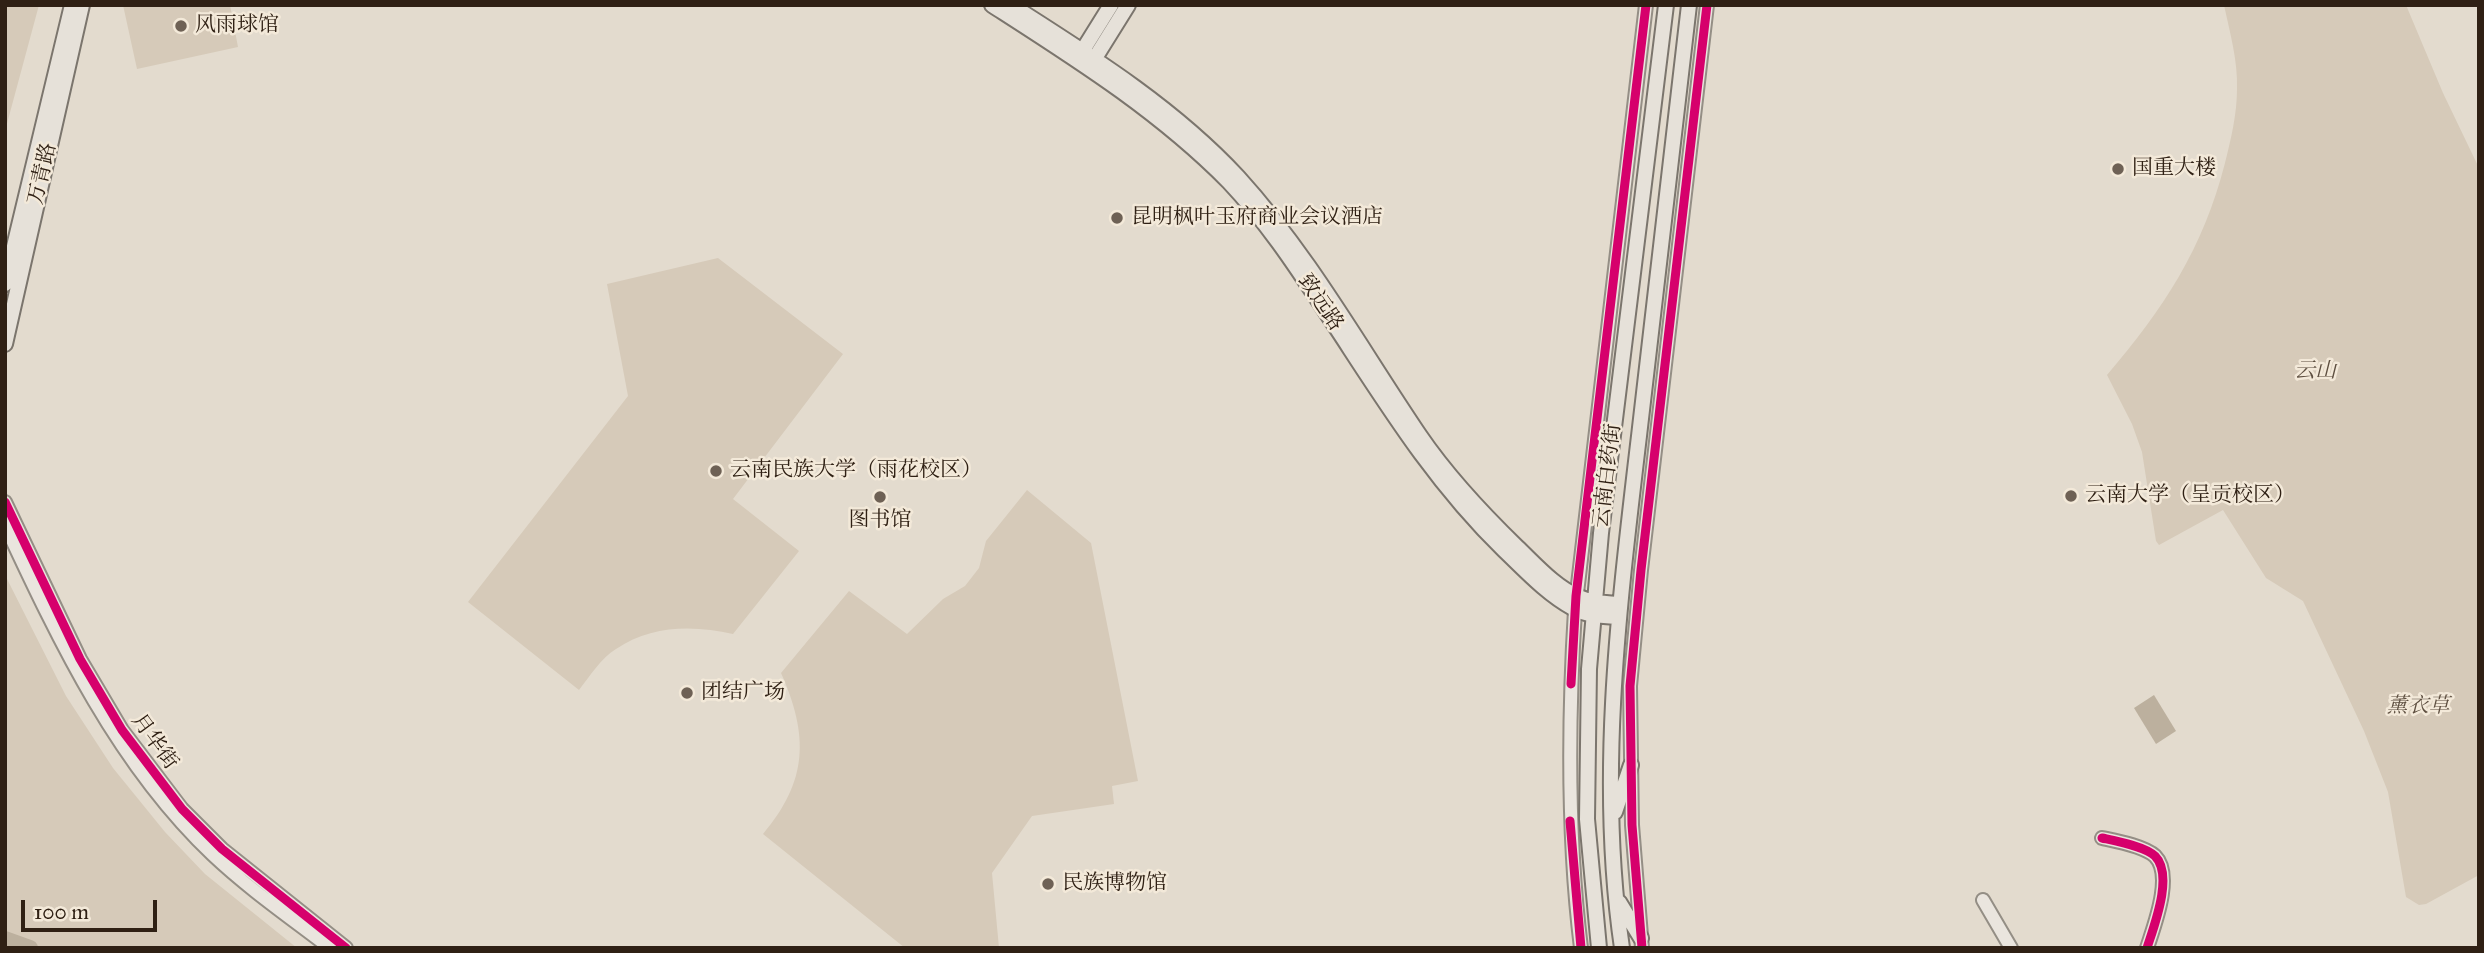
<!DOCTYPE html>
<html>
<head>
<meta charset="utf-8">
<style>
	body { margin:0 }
	#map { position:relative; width:2484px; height:953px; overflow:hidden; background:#e3dbce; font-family:"IM FELL Great Primer",serif }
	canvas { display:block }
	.frame { position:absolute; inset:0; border:7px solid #2f2014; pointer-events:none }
	.scale { position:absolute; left:21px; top:900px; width:136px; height:32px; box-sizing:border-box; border:4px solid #2f2014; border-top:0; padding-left:9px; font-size:21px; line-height:24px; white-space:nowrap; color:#2f2014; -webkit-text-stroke:5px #f3e9d9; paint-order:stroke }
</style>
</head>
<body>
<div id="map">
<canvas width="2484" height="953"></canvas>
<div class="frame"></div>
<div class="scale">100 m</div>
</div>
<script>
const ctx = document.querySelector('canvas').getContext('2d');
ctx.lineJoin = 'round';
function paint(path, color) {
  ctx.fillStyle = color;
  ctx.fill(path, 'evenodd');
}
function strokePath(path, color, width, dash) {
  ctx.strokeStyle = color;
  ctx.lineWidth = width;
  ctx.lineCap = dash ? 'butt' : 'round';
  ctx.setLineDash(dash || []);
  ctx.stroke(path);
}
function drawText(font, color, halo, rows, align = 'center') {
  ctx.font = font + ' "IM FELL Great Primer","Noto Serif SC",serif';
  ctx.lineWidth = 5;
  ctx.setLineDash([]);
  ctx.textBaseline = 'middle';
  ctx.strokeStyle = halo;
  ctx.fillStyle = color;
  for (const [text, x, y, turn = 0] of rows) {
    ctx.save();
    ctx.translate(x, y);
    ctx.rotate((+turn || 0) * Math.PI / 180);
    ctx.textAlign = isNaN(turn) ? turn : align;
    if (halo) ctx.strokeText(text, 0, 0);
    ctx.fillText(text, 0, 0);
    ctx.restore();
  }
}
paint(new Path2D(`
	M 5,5 L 39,5 L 5,131 Z
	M 123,5 L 230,5 L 238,47 L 137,69 Z
	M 2224,5 L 2406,5 L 2443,93 L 2479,168 L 2479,875 L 2426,904 L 2419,905 L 2406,897 L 2388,792 L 2364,731 L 2303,601 L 2266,578 L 2223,510 L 2159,545 L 2156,541 L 2142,452 L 2132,424 L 2107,375 C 2164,308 2203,249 2225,163 C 2231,139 2237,114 2237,89 C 2238,61 2230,33 2224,5 Z
	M 718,258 L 843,354 L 733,499 L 799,551 L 733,634 C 694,625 651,625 616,649 C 601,658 590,676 579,690 L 468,602 L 628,396 L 607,284 Z
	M 1027,490 L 1091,543 L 1138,781 L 1112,786 L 1114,804 L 1032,816 L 992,873 L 999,948 L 905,948 L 763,834 C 808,781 809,736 781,673 L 849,591 L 907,634 L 943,599 L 965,586 L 979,568 L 986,541 Z
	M 5,575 L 66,696 L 113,768 L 165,832 L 205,874 L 297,948 L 5,948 Z`), '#d6cab9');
paint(new Path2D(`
	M 2154,695 L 2176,731 L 2156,744 L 2134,708 Z`), '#bcb09e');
strokePath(new Path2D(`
	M 5,939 L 30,948`), '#bcb09e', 16);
const minor = new Path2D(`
	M 5,502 L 80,659 L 122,730 L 182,809 L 222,849 L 346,948
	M 5,525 C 60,643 118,765 213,855 C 249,889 291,918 330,948
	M 2102,838 C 2116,841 2144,846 2155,856 C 2174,875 2154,926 2147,948
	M 1983,900 L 2011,948
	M 1581,948 C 1567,835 1568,723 1575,610 L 1646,5
	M 1642,948 L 1632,825 L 1630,686 L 1641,570 L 1707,5`);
const major = new Path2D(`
	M 992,5 C 1076,59 1159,111 1229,182 C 1265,220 1295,265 1324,309 C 1381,395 1430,478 1504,550 C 1525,570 1547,594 1573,608 C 1587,616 1604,616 1619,617
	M 1011,5 C 1091,56 1173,107 1238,177 C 1309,255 1361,349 1420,436 C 1448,477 1482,513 1517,547 C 1535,564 1556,588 1579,597 C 1592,603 1606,603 1620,604
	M 1078,58 L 1111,5
	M 1090,66 L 1128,5
	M 5,284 L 72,5
	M 5,344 L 82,5
	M 1615,812 L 1631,765
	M 1619,902 L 1641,938
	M 1599,948 L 1587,819 L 1589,669 L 1601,533 L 1666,5
	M 1622,948 C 1597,778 1619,606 1639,436 C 1655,293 1671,149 1689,5`);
strokePath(minor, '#948e85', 16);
strokePath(major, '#7b756d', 18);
strokePath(minor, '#eae5de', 12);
strokePath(major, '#e6e1d9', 14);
strokePath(new Path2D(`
	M 5,502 L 80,659 L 122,730 L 182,809 L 222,849 L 346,948
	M 1571,684 L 1576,596 L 1646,5
	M 1570,821 L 1581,948
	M 2102,838 C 2116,841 2144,846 2155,856 C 2174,875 2154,926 2147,948
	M 1642,948 L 1632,825 L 1630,686 L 1641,570 L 1707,5`), '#d6006c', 9);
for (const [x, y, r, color] of [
	[181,26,7,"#6e6155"],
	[2118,169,7,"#6e6155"],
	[1117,218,7,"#6e6155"],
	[716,471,7,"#6e6155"],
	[2071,496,7,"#6e6155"],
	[880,497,7,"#6e6155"],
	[687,693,7,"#6e6155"],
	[1048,884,7,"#6e6155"]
]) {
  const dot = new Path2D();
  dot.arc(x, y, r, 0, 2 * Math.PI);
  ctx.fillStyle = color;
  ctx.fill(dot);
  strokePath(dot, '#f3e9d9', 2.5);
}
drawText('21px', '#2f2014', '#f3e9d9', [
	["风雨球馆",195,26],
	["国重大楼",2132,169],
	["昆明枫叶玉府商业会议酒店",1131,218],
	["云南民族大学（雨花校区）",730,471],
	["云南大学（呈贡校区）",2085,496],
	["图书馆",880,521,"center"],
	["团结广场",701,693],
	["民族博物馆",1062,884]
], 'left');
drawText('21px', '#2f2014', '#f3e9d9', [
	["万青路",43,174,-77],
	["致远路",1320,303,56],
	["云南白药街",1608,476,-83],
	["月华街",154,742,54]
]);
drawText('italic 21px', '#5e4f40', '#f3e9d9', [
	["云山",2315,372],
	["薰衣草",2418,707]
]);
</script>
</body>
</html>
